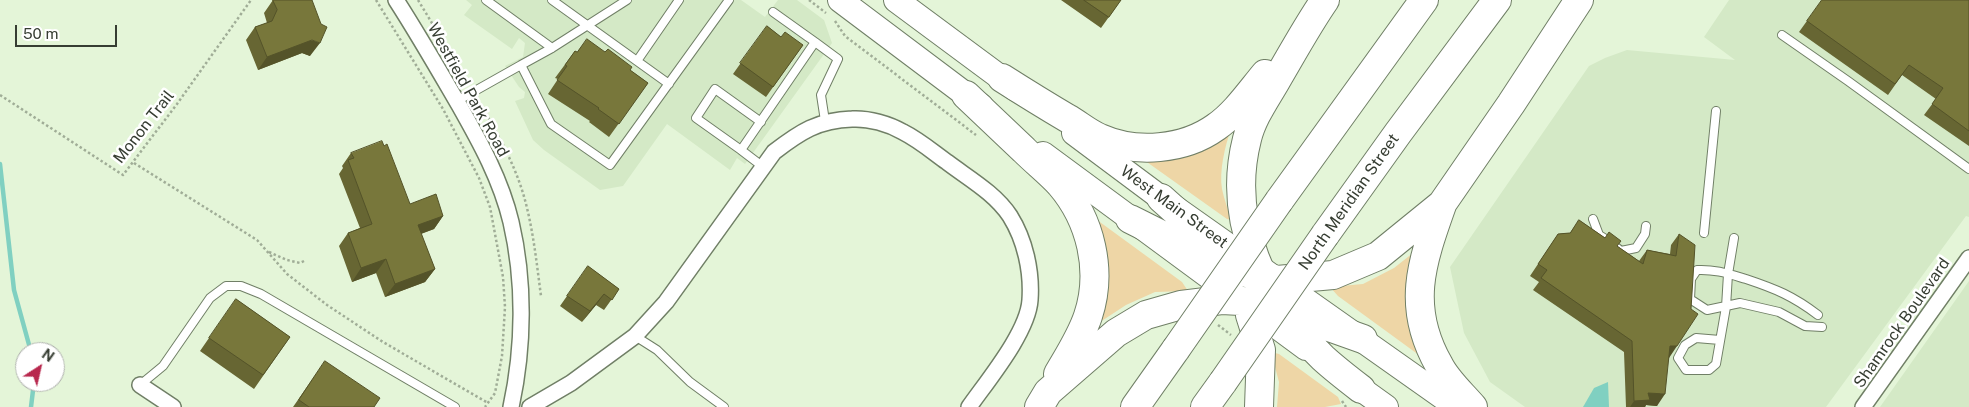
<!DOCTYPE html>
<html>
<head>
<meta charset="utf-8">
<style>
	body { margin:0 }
	#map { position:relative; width:1969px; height:407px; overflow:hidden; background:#e4f5d8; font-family:"Public Sans",sans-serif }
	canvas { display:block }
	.north { position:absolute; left:15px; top:342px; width:50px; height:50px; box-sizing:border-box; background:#fff; border:1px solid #afb1ad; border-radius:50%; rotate:35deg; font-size:14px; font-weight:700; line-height:20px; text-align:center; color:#363d32 }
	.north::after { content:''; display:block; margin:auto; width:18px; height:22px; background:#b8284e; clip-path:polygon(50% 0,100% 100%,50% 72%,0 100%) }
	.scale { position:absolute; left:15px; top:25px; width:102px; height:22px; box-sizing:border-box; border:2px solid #363d32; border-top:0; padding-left:6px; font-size:15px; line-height:18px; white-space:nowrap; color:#363d32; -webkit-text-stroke:4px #fff; paint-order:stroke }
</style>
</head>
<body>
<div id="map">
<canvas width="1969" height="407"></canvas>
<div class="north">N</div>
<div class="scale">50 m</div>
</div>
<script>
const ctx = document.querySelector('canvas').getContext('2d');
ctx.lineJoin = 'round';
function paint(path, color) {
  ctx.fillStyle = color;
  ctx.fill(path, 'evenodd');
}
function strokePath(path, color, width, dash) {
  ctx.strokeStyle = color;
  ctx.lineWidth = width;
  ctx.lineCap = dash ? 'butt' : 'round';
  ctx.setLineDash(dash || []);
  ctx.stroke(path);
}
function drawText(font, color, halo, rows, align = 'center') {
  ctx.font = font + ' "Public Sans",sans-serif';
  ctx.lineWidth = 5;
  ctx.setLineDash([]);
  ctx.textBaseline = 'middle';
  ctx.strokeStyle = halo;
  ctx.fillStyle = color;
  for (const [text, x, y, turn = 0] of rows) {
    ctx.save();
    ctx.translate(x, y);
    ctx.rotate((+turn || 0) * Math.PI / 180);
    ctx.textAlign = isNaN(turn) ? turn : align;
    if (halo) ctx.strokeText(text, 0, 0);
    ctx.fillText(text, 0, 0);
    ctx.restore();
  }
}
paint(new Path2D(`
	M 466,0 L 741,0 L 765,17 L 778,0 L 797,0 L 824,20 L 832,43 L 745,164 L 737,158 L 730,170 L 667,124 L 623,186 L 600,190 L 544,150 L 533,140 L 515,101 L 524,98 L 525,92 L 519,87 L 505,66 L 523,57 L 525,43 L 519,38 L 512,49 L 464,15 L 472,5 Z
	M 1729,0 L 1969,0 L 1969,217 L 1966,216 L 1826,407 L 1525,407 L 1490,382 L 1464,333 L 1450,267 L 1589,66 L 1605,58 L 1627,50 L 1735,60 L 1704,37 Z
	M 1969,281 L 1969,407 L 1880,407 Z`), '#d4e9c6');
paint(new Path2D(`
	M 1231,129 C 1225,146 1219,171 1222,189 C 1224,199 1228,209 1231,220 L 1227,219 L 1144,160 Z
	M 1093,217 L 1182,282 L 1188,291 L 1155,292 L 1126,305 L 1097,324 Z
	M 1413,253 L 1423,358 L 1338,296 L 1330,287 L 1363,284 L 1394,268 Z
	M 1271,352 L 1279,354 L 1338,397 L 1341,404 L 1325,407 L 1277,407 L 1279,382 Z`), '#eed6a6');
paint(new Path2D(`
	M 1608,382 L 1609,407 L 1583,407 L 1594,388 Z`), '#80d0c1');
strokePath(new Path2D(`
	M 0,164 L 14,290 L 31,352
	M 31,407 L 34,382`), '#80d0c1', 4.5);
const lane = new Path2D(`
	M 486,0 L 552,48
	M 552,0 L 669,84
	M 627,0 L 552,48 L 521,65 L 551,124 L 610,165 L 729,0
	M 773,12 L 815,42
	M 1782,35 L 1848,81 L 1969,169
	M 637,61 L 679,0
	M 457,101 L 521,65
	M 741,150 L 696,118 L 715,89 L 761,122
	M 762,166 L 741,150 L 815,42 L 838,59 L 821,95 L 825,121
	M 1593,219 L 1599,235 L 1607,240
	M 1704,233 L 1716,111
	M 1616,247 L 1621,251 L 1636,248 L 1645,234 L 1646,226
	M 1818,315 C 1793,296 1776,289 1746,279 C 1729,274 1715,269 1697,270 L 1691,279 L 1690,299 L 1707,310 L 1740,303 L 1779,312 L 1805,326 L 1822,327
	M 635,336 L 657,350 L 690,382 L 724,407
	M 1720,340 L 1696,338 L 1685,345 L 1678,358 L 1686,370 L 1709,370 L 1716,364 L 1726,307 L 1728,274 L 1734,238
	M 140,385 L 163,366 L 210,298 L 226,286 L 241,286 L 261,294 L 455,407`);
const street = new Path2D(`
	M 396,0 C 418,34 438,69 459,105 C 480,142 501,180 511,222 C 525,282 524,347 511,407
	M 140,385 L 173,407
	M 530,407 L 571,383 L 635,336 L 666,302 L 774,152 C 800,132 818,120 852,119 C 869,118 889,124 903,132 C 919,140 933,152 947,162 C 968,178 995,193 1010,216 C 1025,240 1032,271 1030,300 C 1028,332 988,380 969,407
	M 1863,407 L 1969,258`);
const primary = new Path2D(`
	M 840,0 L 981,106
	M 896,0 L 1016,89
	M 1074,133 L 1161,198 L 1457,407
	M 1043,154 L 1306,348
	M 1347,379 L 1386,407`);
const highway = new Path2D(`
	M 1325,0 C 1307,26 1292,54 1276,81 C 1265,100 1252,118 1247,139 C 1226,221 1264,301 1323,358 C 1335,369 1348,379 1361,389
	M 1002,78 C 1024,92 1045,105 1067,118 C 1078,124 1088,133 1100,138 C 1136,154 1184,150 1216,127 C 1235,114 1250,92 1265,74
	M 966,95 C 985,113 1005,132 1024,150 C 1036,162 1049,172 1060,184 C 1091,220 1103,271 1088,316 C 1081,337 1069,355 1058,374
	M 1161,198 L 1199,232 L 1222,260
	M 1279,201 L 1424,0
	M 1442,205 C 1421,264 1406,307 1439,365 C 1447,381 1462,394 1473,407
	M 1130,219 L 1230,269 L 1277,280 L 1333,275 L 1378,256 L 1442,204 L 1511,104 L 1579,0
	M 1325,235 L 1398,133 L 1497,0
	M 1250,315 L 1261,350 L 1259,407
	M 1039,407 L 1048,392 L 1116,333 L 1146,315 L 1181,305 L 1222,300 L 1259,302 L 1363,339
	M 1135,407 L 1176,349
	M 1205,407 L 1223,382`);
strokePath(lane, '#707f66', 10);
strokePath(street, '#707f66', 18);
strokePath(primary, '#707f66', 26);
strokePath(highway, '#707f66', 30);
strokePath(new Path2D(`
	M 376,0 L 443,109 L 479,178 L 490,207 L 503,277 L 505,307 L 502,356 L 495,393 L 485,407
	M 418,0 L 469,84
	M 809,0 L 826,13
	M 835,21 L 845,36 L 976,135
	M 0,95 L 123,175 L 177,104 L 251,0
	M 478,100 C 498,134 518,169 527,208 C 534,237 537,266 541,296
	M 134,163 L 257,240 L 287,274 L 327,305 L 383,342 L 488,403
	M 269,252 L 287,260 L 300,263 L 306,260
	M 1218,325 L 1231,335
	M 1342,401 L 1346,407`), '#a0ad97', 2.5, [2.5, 2.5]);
strokePath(lane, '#fff', 8);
strokePath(street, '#fff', 15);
strokePath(primary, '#fff', 24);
strokePath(highway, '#fff', 28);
const highwayBridge = new Path2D(`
	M 1176,349 L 1279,201
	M 1223,382 L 1325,235`);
strokePath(highwayBridge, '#707f66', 30, []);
strokePath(highwayBridge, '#fff', 28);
paint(new Path2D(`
	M 273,0 L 312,0 L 310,56 L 302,53 L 258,70 L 246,40 L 255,27 L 267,23 L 264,13 Z
	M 1061,0 L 1121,0 L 1101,28 Z
	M 1822,0 L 1969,0 L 1969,146 L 1924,115 L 1936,99 L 1902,75 L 1888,95 L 1799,32 Z
	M 767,26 L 781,37 L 803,45 L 766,97 L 733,74 Z
	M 575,51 L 577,52 L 630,70 L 648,83 L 609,137 L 589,122 L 590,121 L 548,94 L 558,79 L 555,78 Z
	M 351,153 L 410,204 L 443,216 L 434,229 L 421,234 L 435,269 L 425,282 L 385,297 L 376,273 L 352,282 L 339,246 L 348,233 L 360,228 L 339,174 L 343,168 L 342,166 Z
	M 1579,220 L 1639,261 L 1647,250 L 1670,254 L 1671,245 L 1679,234 L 1669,358 L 1657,406 L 1646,405 L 1645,407 L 1626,407 L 1624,352 L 1533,290 L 1539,282 L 1530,276 L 1558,234 L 1570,233 Z
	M 588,266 L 619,289 L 604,310 L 596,305 L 582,322 L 560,306 Z
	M 236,299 L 290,337 L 254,389 L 200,351 Z
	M 325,361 L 374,407 L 293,407 Z`), '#676633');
paint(new Path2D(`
	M 312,40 L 320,43 L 310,56 L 302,53 L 258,70 L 267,57 Z
	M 443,216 L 434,229 L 409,238 L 418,225 Z
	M 386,259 L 376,273 L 352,282 L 361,268 Z
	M 435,269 L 425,282 L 385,297 L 395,284 Z
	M 604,294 L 596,305 L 582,322 L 590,311 Z
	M 1670,346 L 1677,346 L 1669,358 L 1662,357 Z
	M 1648,393 L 1665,394 L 1657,406 L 1646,405 L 1645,407 L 1630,407 L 1634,401 Z`), '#545329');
const building = new Path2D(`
	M 273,0 L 312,0 L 321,24 L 327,27 L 320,43 L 312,40 L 267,57 L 255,27 L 272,21 L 277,10 Z
	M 1084,0 L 1121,0 L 1109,17 Z
	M 1822,0 L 1969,0 L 1969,131 L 1932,104 L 1943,88 L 1909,65 L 1895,84 L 1807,21 Z
	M 767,26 L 781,37 L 785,32 L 803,45 L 773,87 L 740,63 Z
	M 587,39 L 605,52 L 608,49 L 632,67 L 630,70 L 648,83 L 619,124 L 598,109 L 599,108 L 557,80 L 567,66 L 565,65 L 575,51 L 577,52 Z
	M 382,141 L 384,146 L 387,144 L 410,204 L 436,194 L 443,216 L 418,225 L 435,269 L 395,284 L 386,259 L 361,268 L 348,233 L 372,224 L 348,160 L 354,158 L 351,153 Z
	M 1579,220 L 1605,238 L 1609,232 L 1621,241 L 1617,246 L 1643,264 L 1647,250 L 1676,256 L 1679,234 L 1695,245 L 1691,309 L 1698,314 L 1677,346 L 1670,346 L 1665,394 L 1648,393 L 1650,400 L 1634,401 L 1632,341 L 1541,278 L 1547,270 L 1538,264 L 1558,234 L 1570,233 Z
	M 588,266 L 619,289 L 612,300 L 604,294 L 590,311 L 567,296 Z
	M 236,299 L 290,337 L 263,375 L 209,338 Z
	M 325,361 L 380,398 L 374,407 L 309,407 L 299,400 Z`);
paint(building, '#78773b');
strokePath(building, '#545329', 1);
drawText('16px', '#363d32', '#fff', [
	["Westfield Park Road",468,90,61],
	["Monon Trail",144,127,-52],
	["North Meridian Street",1349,202,-55],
	["West Main Street",1174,207,36],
	["Shamrock Boulevard",1902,323,-55]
]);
</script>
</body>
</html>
